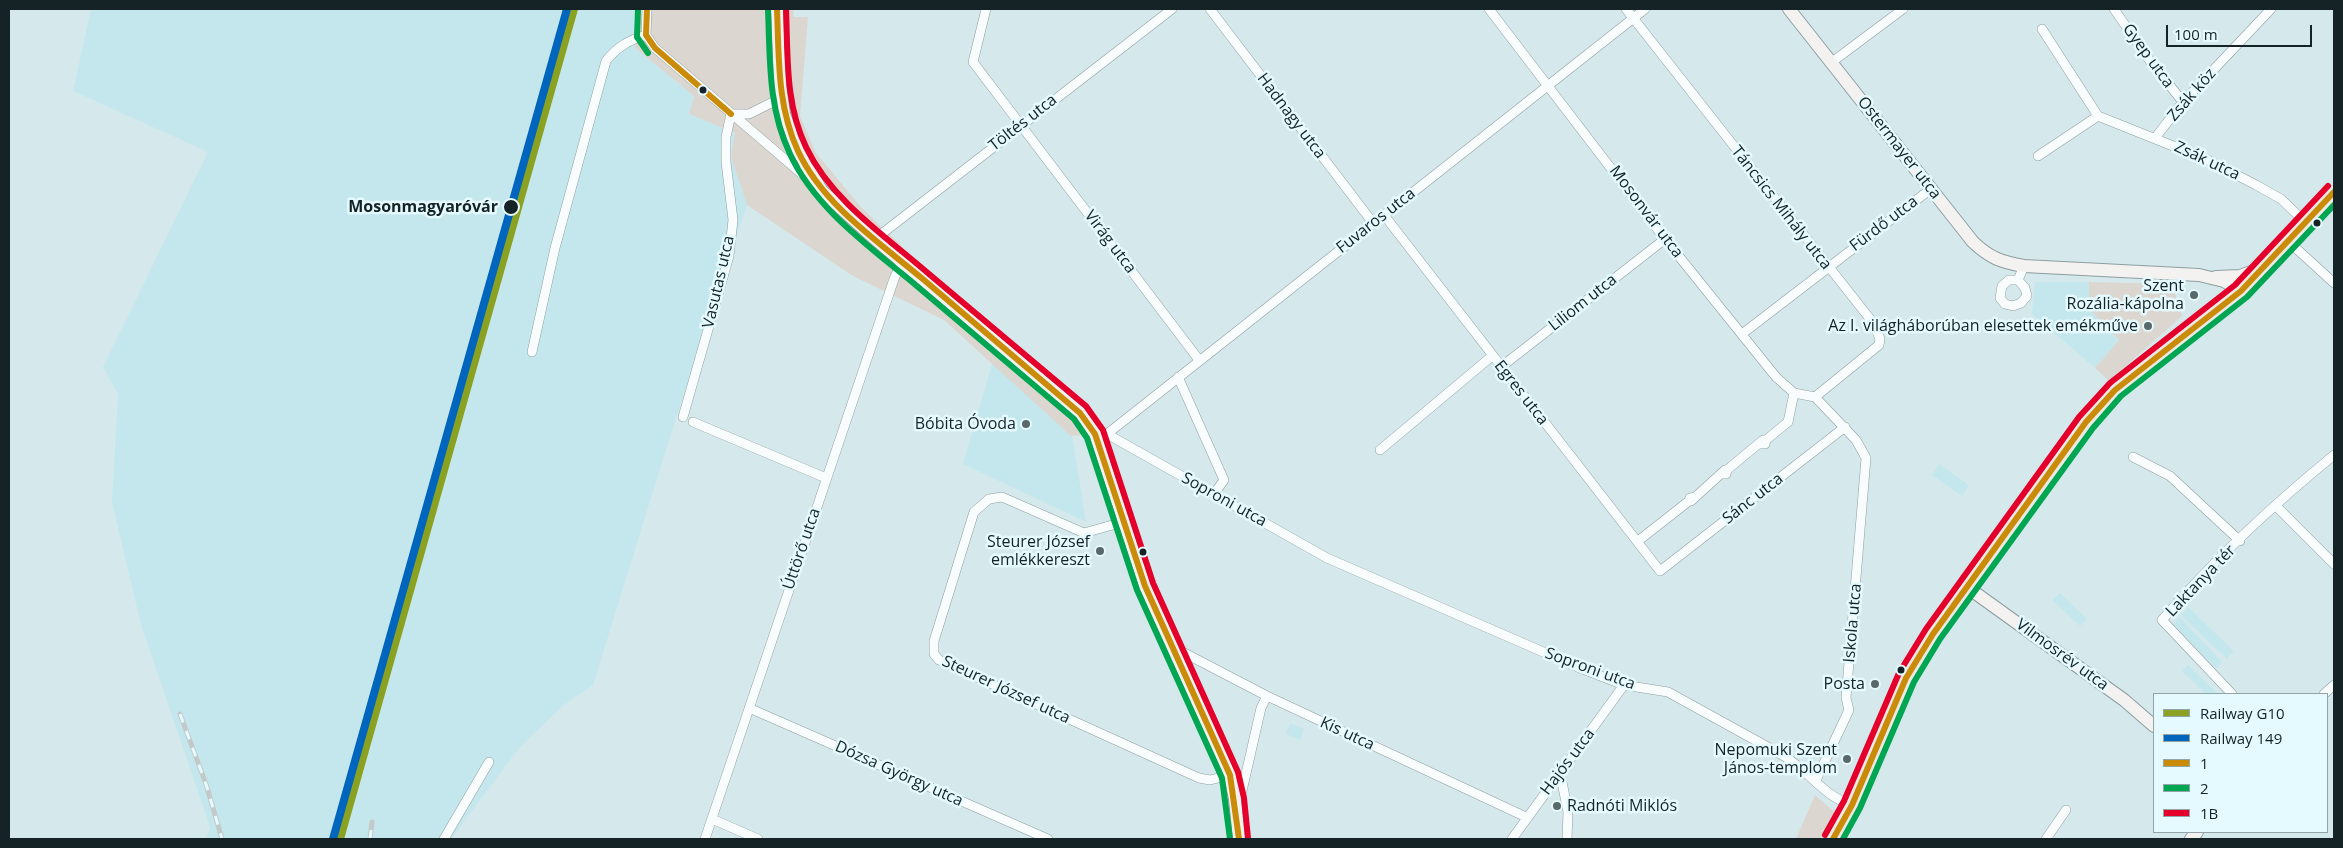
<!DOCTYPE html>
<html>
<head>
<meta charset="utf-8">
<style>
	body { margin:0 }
	#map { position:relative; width:2343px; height:848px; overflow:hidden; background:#d5e9ec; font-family:"Open Sans",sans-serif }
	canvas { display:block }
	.frame { position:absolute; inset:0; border:10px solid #162326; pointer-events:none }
	.legend { position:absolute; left:2153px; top:693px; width:175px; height:140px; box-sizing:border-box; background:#e4fafe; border:1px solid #92a4a8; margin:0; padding:6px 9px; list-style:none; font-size:15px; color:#162326 }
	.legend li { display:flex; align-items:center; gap:10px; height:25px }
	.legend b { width:25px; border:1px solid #92a4a8 }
	.scale { position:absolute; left:2166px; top:25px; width:146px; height:22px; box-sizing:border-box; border:2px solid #162326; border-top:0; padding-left:6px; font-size:15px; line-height:18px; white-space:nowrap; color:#162326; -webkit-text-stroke:4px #e4fafe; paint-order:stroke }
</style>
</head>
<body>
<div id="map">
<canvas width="2343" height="848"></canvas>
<div class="frame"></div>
<ul class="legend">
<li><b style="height:6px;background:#8aa121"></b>Railway G10</li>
<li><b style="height:6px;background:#0065bd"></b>Railway 149</li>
<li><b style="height:6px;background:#ca8c08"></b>1</li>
<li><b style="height:6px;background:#00a651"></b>2</li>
<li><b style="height:6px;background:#e4002b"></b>1B</li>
</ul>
<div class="scale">100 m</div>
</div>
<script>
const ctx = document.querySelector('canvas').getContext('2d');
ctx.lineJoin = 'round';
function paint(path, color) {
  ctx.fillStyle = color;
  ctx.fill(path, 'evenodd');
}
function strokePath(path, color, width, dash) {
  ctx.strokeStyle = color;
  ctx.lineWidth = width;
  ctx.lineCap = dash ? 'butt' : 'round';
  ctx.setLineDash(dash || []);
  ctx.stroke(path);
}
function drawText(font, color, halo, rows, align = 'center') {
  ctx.font = font + ' "Open Sans",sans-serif';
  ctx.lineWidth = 5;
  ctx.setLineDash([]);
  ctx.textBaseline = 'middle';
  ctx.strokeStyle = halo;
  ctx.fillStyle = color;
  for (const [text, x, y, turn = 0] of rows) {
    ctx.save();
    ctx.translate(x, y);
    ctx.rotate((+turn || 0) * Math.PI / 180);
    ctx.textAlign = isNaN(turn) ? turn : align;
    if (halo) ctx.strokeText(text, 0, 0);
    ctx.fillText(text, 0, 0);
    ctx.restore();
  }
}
paint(new Path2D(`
	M 91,9 L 641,9 L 636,49 L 694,96 L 689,114 L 735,133 L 731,157 L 747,205 L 674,424 L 593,685 L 564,705 L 520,747 L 451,839 L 206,839 L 210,827 L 141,625 L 112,502 L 118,394 L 103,367 L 208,152 L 73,91 Z
	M 2035,282 L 2089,282 L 2089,309 L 2119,340 L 2095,368 L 2032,314 Z
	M 993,360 L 1070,423 L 1086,522 L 963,464 Z
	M 1939,464 L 1969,485 L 1962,496 L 1932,475 Z
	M 2060,593 L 2087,619 L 2080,626 L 2052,600 Z
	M 2188,607 L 2234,651 L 2227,659 L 2181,615 Z
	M 2180,617 L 2222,662 L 2216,669 L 2173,624 Z
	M 2188,665 L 2218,694 L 2206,694 L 2182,671 Z
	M 1290,723 L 1304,729 L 1300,740 L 1286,734 Z`), '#c4e7ed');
paint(new Path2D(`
	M 641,9 L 793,9 L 794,17 L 808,17 L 800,116 L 816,153 L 861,207 L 932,275 L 1061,383 L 1097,417 L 1095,434 L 1071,436 L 944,320 L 853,276 L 747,205 L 731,157 L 735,133 L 689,114 L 694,96 L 635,48 Z
	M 2089,282 L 2172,284 L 2182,316 L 2109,381 L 2095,368 L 2119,340 L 2089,309 Z
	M 1815,795 L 1839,816 L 1824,839 L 1796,839 Z`), '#dcd6d0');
const street = new Path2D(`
	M 986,9 L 973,62 L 1199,360
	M 1210,9 L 1373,223
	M 1489,9 L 1665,239 L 1776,377 L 1794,393 L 1815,397
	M 1626,9 L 1874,324 L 1880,339 L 1879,345 L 1815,397
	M 2114,9 L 2150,61 L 2183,102
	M 2042,29 L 2098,116
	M 646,35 L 655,48 L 816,186
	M 646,35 L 647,9
	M 1832,62 L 1903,9
	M 731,114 L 749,114 L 781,98
	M 2155,138 L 2183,102 L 2271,9
	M 2038,156 L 2098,116 L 2208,160 L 2256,185 L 2281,199 L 2306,223
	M 1384,215 L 1660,571 L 1845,427
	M 875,239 L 1172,9
	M 2288,241 L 2334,283
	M 2018,280 L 2025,288 L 2027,296 L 2021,303 L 2013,306 L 2005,304 L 2000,298 L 2002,286 L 2009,280 L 2018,280 L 2024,266
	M 1742,334 L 1932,188
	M 532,352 L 555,248 L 606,61 C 617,47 629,40 646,35
	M 1501,367 L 1665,239
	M 1178,377 L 1224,480 L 1214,494
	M 1815,397 L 1856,440 L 1866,458 L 1846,698 L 1849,710 L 1816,780
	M 683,417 L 729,256 L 733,220 L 726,162 L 726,137 L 731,114
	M 693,422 L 826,478
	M 1095,434 L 1107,434 L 1327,558 L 1580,668 L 1624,685 L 1668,692 L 1784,756 C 1810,772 1823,796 1852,805
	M 1107,434 L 1645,9
	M 1760,444 L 1765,444 L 1766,440 L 1788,422 L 1794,393
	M 1380,450 L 1492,356
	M 2133,457 L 2170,476 L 2240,541
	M 1722,474 L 1726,474 L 1727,470 L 1763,440
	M 1691,501 L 1725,470
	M 2276,506 L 2334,564
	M 1123,522 L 1084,533 L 1002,497 L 989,499 L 974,512 L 934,641 L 934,654 L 939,660 L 1199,778 L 1210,780 L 1230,775
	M 1638,541 L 1689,501 L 1690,498 L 1694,497
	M 1171,646 L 1267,696 L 1526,817
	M 2232,694 L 2162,620 C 2213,561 2274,504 2334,455
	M 2324,694 L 2334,685
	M 749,708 L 1048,839
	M 1560,772 L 1568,812 L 1567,839
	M 1235,799 L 1242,791 L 1261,708 L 1267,696
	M 712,819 L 758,839
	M 444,839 L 489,762
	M 705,839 L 894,279 L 902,261
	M 1512,839 L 1624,685
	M 2046,839 L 2066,810`);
const secondary = new Path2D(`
	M 777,9 L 780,85 L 784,114 L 798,151 L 822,191 L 875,239 L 1080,413 L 1095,434 L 1145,586 L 1230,775 L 1235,799 L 1239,839
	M 1789,9 L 1973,242 C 1990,258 2001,262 2024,266 L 2199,275 L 2224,281 L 2241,291
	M 2216,277 L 2240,276 L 2265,267
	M 1967,587 L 2124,700 L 2154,726
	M 2191,839 L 2197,832`);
const primary = new Path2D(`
	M 1833,839 L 1852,805 L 1906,678 L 1933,634 L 2086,422 L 2115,390 L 2241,291 L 2334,192`);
strokePath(street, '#8e9ea0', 10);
strokePath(secondary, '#8e9ea0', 14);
strokePath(primary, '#aca9a4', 15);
strokePath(street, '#f9fcfc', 9);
strokePath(secondary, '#f3f2f1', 12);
strokePath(primary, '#ede9e6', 14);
const rail = new Path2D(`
	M 180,714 L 206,784 L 222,839
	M 370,839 L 372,822`);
strokePath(rail, '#c3c9c9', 5);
strokePath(rail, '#e4fafe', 3, [9]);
strokePath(new Path2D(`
	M 647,9 L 646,35 L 655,48 L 731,114
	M 777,9 C 779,57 777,106 798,151 C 823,205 879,242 924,280 C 976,324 1028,369 1080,413 L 1095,434 L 1145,586 L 1230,775 L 1239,839
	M 1833,839 L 1852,805 L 1906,678 L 1933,634 L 2086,422 L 2115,390 L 2241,291 L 2334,192`), '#ca8c08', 6);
strokePath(new Path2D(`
	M 638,9 L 637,37 L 648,53
	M 768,9 C 770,59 768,108 790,154 C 816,210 872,248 918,287 C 970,331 1022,375 1074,419 L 1087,438 L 1137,590 L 1222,778 L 1230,839
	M 1843,839 L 1860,808 L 1914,682 L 1940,639 L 2093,428 L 2121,396 L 2247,297 L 2334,205`), '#00a651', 6);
strokePath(new Path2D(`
	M 786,9 C 788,56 785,103 806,147 C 831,200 885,236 929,274 C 981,318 1033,362 1086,406 L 1103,430 L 1153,583 L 1238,772 L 1244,798 L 1248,838
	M 1825,835 L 1844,801 L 1899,673 L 1926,629 L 2079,417 L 2110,383 L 2235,285 L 2328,186`), '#e4002b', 6);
strokePath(new Path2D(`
	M 340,839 L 574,9`), '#8aa121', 8);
strokePath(new Path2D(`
	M 333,839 L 567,9`), '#0065bd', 8);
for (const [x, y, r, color] of [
	[703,90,4.5,"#162326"],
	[511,207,8,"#162326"],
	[2317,223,4.5,"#162326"],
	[2194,295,5,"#59686b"],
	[2148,326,5,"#59686b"],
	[1026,424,5,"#59686b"],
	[1100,551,5,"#59686b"],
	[1143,552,4.5,"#162326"],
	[1901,670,4.5,"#162326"],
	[1875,684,5,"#59686b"],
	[1847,759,5,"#59686b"],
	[1557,806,5,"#59686b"]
]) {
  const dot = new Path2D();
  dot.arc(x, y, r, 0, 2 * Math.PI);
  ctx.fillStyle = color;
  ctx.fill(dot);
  strokePath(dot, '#e4fafe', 2);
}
drawText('16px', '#162326', '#e4fafe', [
	["Gyep utca",2148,56,54],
	["Zsák köz",2192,95,-49],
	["Hadnagy utca",1291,116,53],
	["Töltés utca",1023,123,-38],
	["Ostermayer utca",1899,148,52],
	["Zsák utca",2207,161,25],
	["Táncsics Mihály utca",1781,208,52],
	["Mosonvár utca",1646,212,53],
	["Fuvaros utca",1376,221,-38],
	["Fürdő utca",1884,224,-37],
	["Virág utca",1110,242,53],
	["Vasutas utca",719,282,-77],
	["Liliom utca",1583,303,-38],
	["Egres utca",1521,393,52],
	["Sánc utca",1753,499,-38],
	["Soproni utca",1224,500,29],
	["Úttörő utca",802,549,-71],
	["Laktanya tér",2201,581,-46],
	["Iskola utca",1853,623,-85],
	["Vilmosrév utca",2062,655,36],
	["Soproni utca",1590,669,20],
	["Steurer József utca",1006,690,25],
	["Kis utca",1347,734,25],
	["Hajós utca",1568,762,-53],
	["Dózsa György utca",899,774,24]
]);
drawText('bold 16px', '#162326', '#e4fafe', [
	["Mosonmagyaróvár",498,207]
], 'right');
drawText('16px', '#162326', '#e4fafe', [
	["Szent",2184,286],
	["Rozália-kápolna",2184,304],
	["Az I. világháborúban elesettek emékműve",2138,326],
	["Bóbita Óvoda",1016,424],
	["Steurer József",1090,542],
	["emlékkereszt",1090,560],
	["Posta",1865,684],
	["Nepomuki Szent",1837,750],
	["János-templom",1837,768],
	["Radnóti Miklós",1567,806,"left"]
], 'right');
</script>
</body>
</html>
